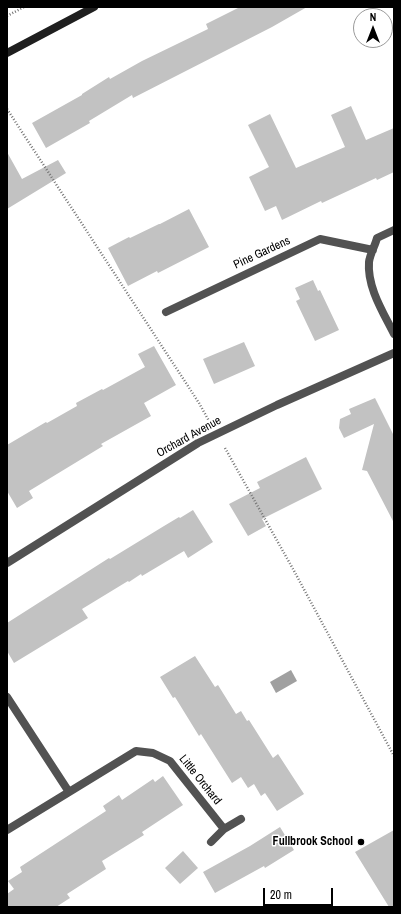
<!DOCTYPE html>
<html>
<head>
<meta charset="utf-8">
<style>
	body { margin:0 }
	#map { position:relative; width:401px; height:914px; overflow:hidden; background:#fff; font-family:"Archivo Narrow",sans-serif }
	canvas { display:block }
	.frame { position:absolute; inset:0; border:8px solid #000; pointer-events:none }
	.north { position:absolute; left:353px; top:8px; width:40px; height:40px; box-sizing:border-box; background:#fff; border:1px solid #999; border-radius:50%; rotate:0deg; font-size:11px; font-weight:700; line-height:16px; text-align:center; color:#000 }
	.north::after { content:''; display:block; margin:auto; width:14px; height:18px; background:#000; clip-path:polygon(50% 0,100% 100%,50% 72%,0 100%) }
	.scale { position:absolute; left:263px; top:888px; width:70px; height:18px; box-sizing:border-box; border:2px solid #000; border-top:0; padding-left:5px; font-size:12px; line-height:14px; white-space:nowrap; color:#000; -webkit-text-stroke:3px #fff; paint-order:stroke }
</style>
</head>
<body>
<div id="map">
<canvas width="401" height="914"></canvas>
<div class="frame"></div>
<div class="north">N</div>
<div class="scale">20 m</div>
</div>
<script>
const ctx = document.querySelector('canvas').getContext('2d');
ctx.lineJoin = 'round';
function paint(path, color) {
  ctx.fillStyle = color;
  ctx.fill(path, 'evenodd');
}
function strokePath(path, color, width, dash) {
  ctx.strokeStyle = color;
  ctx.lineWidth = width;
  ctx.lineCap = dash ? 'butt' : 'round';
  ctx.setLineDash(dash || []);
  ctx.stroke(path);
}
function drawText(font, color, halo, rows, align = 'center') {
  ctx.font = font + ' "Archivo Narrow",sans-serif';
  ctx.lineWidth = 3;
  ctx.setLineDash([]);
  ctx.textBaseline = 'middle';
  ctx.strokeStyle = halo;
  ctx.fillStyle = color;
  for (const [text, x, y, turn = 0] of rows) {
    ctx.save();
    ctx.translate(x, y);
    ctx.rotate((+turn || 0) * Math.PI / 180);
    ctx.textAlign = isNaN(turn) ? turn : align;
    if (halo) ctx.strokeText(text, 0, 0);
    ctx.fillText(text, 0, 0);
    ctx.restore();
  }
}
paint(new Path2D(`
	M 291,670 L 297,681 L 276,693 L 270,682 Z`), '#a0a0a0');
paint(new Path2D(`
	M 240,7 L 307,7 L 272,27 L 133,98 L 132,95 L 89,121 L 90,123 L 46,148 L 32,123 L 82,95 L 82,94 L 109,77 L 110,79 L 142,61 L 208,29 L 206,24 Z
	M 351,106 L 366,140 L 394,128 L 394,172 L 377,180 L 376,178 L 322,203 L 321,201 L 282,220 L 276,206 L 265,211 L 249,177 L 269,167 L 248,125 L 270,114 L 296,168 L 345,147 L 331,115 Z
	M 7,152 L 22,179 L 58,160 L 66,173 L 7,209 Z
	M 189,209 L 209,247 L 158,273 L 157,271 L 128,286 L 108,248 L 129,237 L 130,238 L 159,224 L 160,224 Z
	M 313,280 L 318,291 L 320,290 L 339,330 L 315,341 L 296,301 L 300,299 L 295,288 Z
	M 244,342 L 255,366 L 214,384 L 203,359 Z
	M 154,346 L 176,385 L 144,403 L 151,416 L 101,444 L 103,446 L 29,491 L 33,498 L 17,508 L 7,491 L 7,445 L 46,422 L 47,423 L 77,406 L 76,403 L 102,389 L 103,390 L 145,367 L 138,354 Z
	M 375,398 L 394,436 L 394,523 L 367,471 L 362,470 L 374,424 L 344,438 L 339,428 L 340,419 L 351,414 L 349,409 Z
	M 306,457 L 322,489 L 262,519 L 266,526 L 248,536 L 229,504 L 260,488 L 257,482 Z
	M 193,510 L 213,542 L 188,558 L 184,551 L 142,576 L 141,574 L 129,582 L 128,581 L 82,609 L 88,618 L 14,663 L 7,651 L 7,623 L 109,558 L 110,559 L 164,526 L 179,517 L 180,518 Z
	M 195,656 L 215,687 L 218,685 L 236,714 L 241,711 L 247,721 L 249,720 L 273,758 L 278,754 L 304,794 L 277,811 L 265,793 L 261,796 L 254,784 L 248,788 L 241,777 L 232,783 L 201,734 L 199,736 L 175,697 L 173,698 L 160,677 Z
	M 163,776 L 183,805 L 142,832 L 144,835 L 102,861 L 106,869 L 67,894 L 70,898 L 56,907 L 7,907 L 7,894 L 14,889 L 8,881 L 22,872 L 20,867 L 106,811 L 103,806 L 119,795 L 122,800 L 153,779 L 155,782 Z
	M 280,827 L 294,850 L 265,868 L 264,866 L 215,893 L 203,872 L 250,846 Z
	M 394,830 L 394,907 L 389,907 L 355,852 Z
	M 183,851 L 198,868 L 180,884 L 165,868 Z`), '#c2c2c2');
strokePath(new Path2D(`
	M 7,16 L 24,7
	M 7,109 L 199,403 L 209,421
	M 225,448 L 293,569 L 394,756`), '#747474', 2.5, [1, 2]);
strokePath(new Path2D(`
	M 394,230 L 377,238 C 375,246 370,254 369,262 C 367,287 383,312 394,334
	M 166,312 L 320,239 L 373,250
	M 7,563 L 198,443 L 277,405 L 394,353
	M 7,697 L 69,792
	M 7,830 L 136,751 L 153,753 L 170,761 L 224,829
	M 211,842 L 224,829 L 241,819`), '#525252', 8);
strokePath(new Path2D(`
	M 7,53 L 94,7`), '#1f1f1f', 8);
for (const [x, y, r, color] of [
	[361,842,4,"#000"]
]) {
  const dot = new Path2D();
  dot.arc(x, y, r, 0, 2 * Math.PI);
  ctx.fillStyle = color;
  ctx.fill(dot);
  strokePath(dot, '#fff', 1.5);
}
drawText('12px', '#000', '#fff', [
	["Pine Gardens",262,253,-25],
	["Orchard Avenue",189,437,-29],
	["Little Orchard",200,780,51]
]);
drawText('bold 12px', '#000', '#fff', [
	["Fullbrook School",353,842]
], 'right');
</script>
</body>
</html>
